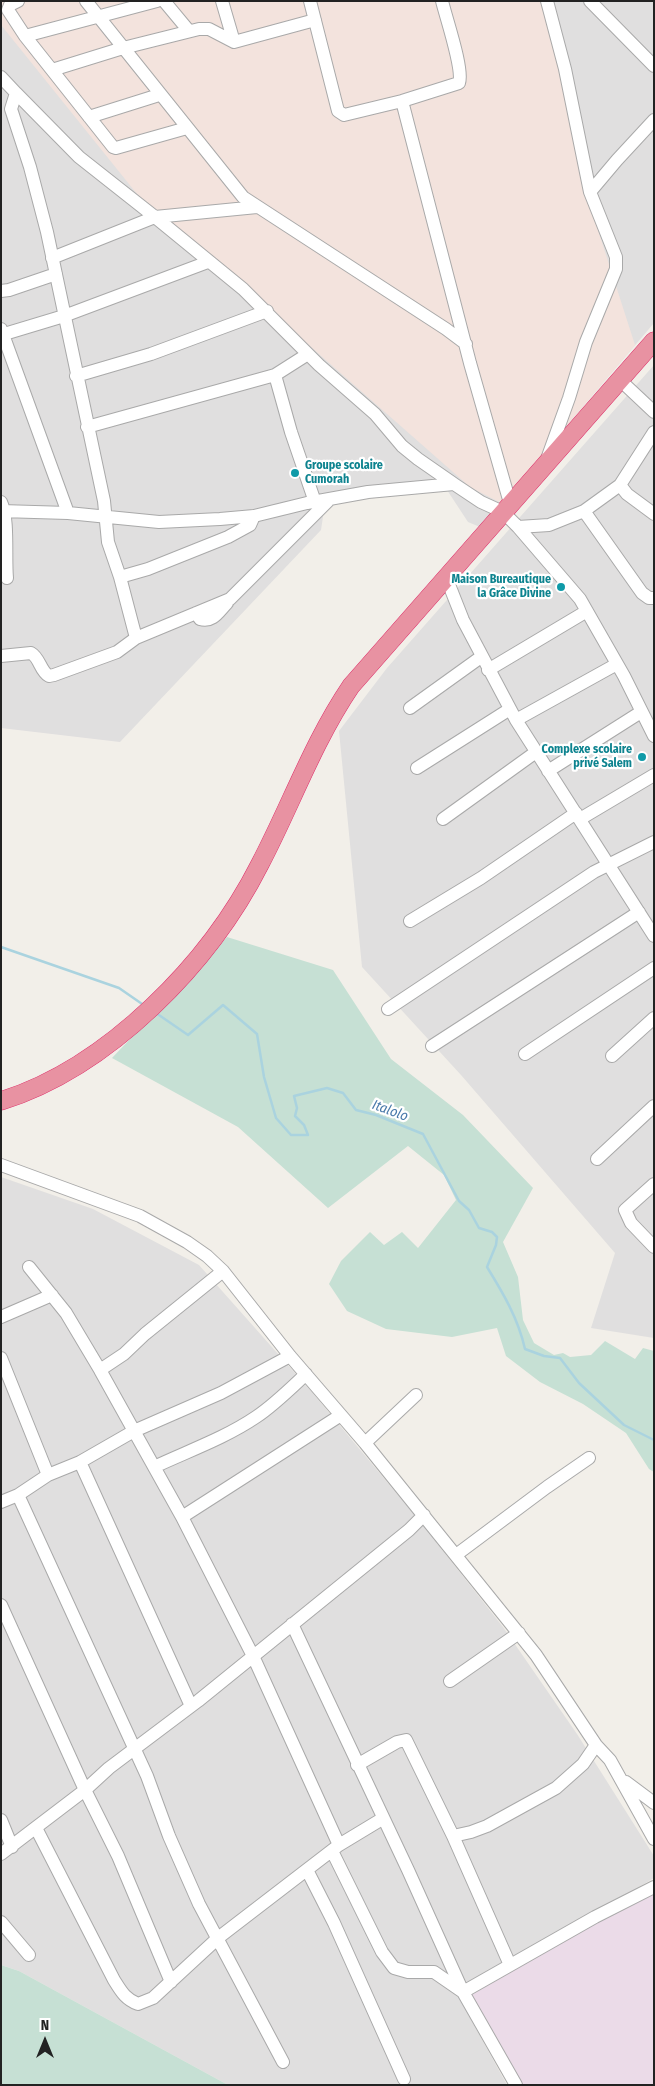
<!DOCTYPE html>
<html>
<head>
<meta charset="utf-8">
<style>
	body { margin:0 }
	#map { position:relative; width:655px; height:2086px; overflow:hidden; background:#f2efe9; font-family:"Fira Sans Condensed",sans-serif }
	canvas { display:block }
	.frame { position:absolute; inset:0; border:2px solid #222; pointer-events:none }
	.north { position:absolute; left:20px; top:2016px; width:50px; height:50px; -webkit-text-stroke:4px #fff; paint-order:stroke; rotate:0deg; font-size:14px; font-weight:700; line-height:20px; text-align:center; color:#222 }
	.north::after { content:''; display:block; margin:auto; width:18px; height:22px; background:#222; clip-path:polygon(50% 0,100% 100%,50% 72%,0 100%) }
</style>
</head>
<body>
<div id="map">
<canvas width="655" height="2086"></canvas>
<div class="frame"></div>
<div class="north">N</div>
</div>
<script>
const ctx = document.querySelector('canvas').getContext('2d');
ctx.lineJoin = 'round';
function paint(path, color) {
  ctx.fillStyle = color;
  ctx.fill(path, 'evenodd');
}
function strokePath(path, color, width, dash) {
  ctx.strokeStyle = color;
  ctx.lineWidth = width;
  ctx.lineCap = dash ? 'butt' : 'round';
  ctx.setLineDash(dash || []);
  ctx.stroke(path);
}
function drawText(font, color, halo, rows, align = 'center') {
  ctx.font = font + ' "Fira Sans Condensed",sans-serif';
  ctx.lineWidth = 4.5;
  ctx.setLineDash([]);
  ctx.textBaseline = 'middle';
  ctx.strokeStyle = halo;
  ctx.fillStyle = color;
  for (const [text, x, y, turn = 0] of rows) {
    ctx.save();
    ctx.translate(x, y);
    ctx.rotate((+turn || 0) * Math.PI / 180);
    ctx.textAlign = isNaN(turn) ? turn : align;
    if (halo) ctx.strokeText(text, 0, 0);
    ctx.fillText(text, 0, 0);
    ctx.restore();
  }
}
paint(new Path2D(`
	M 1,1 L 654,1 L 654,323 L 480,527 L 468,522 L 447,490 L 338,501 L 324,510 L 321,530 L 120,742 L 1,728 Z
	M 654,365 L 654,1338 L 591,1328 L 615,1253 L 461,1075 L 362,967 L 339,731 L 387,668 Z
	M 1,1177 L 93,1209 L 199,1265 L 311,1391 L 413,1513 L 503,1627 L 577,1734 L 654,1856 L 654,1878 L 458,1996 L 507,2085 L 228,2085 L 19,1971 L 1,1965 Z`), '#e0dfdf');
paint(new Path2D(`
	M 654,1888 L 654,2085 L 516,2085 L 471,1995 Z`), '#ebdbe8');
paint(new Path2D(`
	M 1,1 L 543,1 L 587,196 L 635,345 L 501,503 L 470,487 L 137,194 L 1,25 Z`), '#f3e3dd');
paint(new Path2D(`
	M 227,937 L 333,970 L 391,1059 L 463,1115 L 533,1188 L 503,1242 L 518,1277 L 523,1320 L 534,1343 L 554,1355 L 563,1353 L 570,1357 L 591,1355 L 605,1341 L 635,1359 L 643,1348 L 654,1351 L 654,1472 L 649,1469 L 626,1433 L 583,1404 L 540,1382 L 506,1356 L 497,1328 L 452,1337 L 386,1329 L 347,1311 L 329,1284 L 341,1261 L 370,1232 L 384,1245 L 402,1232 L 418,1248 L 456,1200 L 444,1175 L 408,1146 L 328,1208 L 238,1127 L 112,1058 Z
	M 1,1965 L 19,1971 L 228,2085 L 1,2085 Z`), '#c6e0d4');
strokePath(new Path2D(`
	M 1,947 L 119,988 L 145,1006
	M 156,1013 L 188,1035 L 223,1005 L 257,1034 L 264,1077 L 276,1118 L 291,1135 L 308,1135 L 304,1125 L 295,1116 L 297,1108 L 294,1096 L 327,1088 L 343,1093 L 356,1110 L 376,1115 L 423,1134 L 459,1201 L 469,1210 L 479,1228 L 492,1232 L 497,1237 L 496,1245 L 487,1267 C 503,1293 518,1318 525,1349 L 544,1356 L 560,1358 L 579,1383 L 624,1425 L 654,1440`), '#aad3df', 2.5);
const minor = new Path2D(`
	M 18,1 L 10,5 L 8,10 L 25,36 L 113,147 L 116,148 L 187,128
	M 86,1 L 243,197 L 446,329 L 466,344
	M 164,1 L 189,31
	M 222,1 L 234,42
	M 310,1 L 338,111 L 344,115 L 402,101 L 459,83 C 464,70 446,18 442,1
	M 590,1 L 654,66
	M 25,36 L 157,1
	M 52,70 L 123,48 L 199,29 L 209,29 L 234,42 L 315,20
	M 1,77 L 16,93 L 11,109 L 30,167 L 47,232 L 104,501 L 108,542 L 120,577 L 136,638
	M 16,93 L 79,157 L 155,217 L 257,207
	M 402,101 L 470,363 L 510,503
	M 89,117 L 159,95
	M 590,192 L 617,160 L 654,120
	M 52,258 L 155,217 L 243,289 L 319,365 L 375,414 L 402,446 L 418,459 L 454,484
	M 1,291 L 9,290 L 56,274
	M 1,329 L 68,513
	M 1,335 L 64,316 L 208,262
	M 275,375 L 291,432 L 315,502
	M 76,376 L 151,354 L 267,311
	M 620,380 L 654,412
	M 87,427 L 275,375 L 308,354
	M 547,459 L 569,398 L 586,342 L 616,269 L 616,257 L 590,192 L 565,69 L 547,1
	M 620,485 L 627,494 L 654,514
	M 1,502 C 9,519 5,557 7,578
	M 1,511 L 68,513 L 159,522 L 220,519 L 254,516 L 307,503 L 368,492 L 454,484 L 481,502 L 503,512 L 518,527 L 580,599 L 624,676 L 654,736
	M 584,511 L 642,593 L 649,598 L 654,598
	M 518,527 L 549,525 L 584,511 L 620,485 L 654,432
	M 120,577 L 148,569 L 228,537 L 250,525 L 254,516
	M 446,577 L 463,620 L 516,720 L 654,936
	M 196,613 L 200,619 C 213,623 219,611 227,603
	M 1,656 L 31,653 C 40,658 40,671 49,676 L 54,675 L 117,652 L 136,638 L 230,599 L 330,499
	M 488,670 L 587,611
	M 410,708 L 481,657
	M 516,720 L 617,664
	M 417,768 L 510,709
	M 548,771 L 641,712
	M 443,819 L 536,752
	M 580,819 L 654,775
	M 410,921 L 481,878 L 576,813
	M 388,1009 L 594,872 L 654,842
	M 432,1046 L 639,912
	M 525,1054 L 654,968
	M 612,1056 L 654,1018
	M 597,1159 L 654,1106
	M 1,1165 L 140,1216 L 187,1242 L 207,1256 L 223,1271 L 290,1356 L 365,1443 L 536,1655 L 596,1745 L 610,1760 L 654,1839
	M 654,1184 L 625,1210 L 631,1223 L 654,1247
	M 29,1267 L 66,1313 L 100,1370 L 182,1517 L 253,1656 L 339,1845
	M 1,1317 L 52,1295
	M 1,1358 L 48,1475
	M 100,1370 L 124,1354 L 145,1334 L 223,1271
	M 365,1443 L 416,1395
	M 80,1462 L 191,1706
	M 154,1467 C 188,1451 225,1438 256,1417 C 274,1405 290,1389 306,1374
	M 18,1495 L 147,1776 L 169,1836 L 199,1904 L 283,2062
	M 1,1502 L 18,1495 L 48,1475 L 80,1462 L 134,1431 L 221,1393 L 290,1356
	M 182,1517 L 341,1415
	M 456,1555 L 547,1487 L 589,1458
	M 1,1605 L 85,1790 L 118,1856 L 171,1982
	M 292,1624 L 408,1870 L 463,1992 L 516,2085
	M 450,1681 L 519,1633
	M 357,1765 L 397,1742 L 406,1740 L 453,1836 L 510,1965
	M 626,1782 L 654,1803
	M 1,1820 L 12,1847
	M 36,1828 L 114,1980 C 121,1991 125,1999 138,2004 L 153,1998 L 218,1938 L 339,1845 L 382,1819
	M 453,1836 L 471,1832 L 487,1826 L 556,1788 L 583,1764 L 596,1745
	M 332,1851 L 382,1952 L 394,1968 L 408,1972 L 434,1972 L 463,1992 L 595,1917 L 654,1887
	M 1,1854 L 85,1790 L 109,1768 L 198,1701 L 409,1530 L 424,1515
	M 307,1870 L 334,1923 L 404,2079
	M 1,1922 L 29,1955`);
const highway = new Path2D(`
	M 1,1101 C 109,1067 210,963 260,864 C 291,805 313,742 351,686 L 654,341`);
strokePath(minor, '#a9a9a9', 14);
strokePath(highway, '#dc2a67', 19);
strokePath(minor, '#fff', 12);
strokePath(highway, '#e892a2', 18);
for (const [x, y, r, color] of [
	[295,473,5,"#0f9aa8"],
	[561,587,5,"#0f9aa8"],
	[642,757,5,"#0f9aa8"]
]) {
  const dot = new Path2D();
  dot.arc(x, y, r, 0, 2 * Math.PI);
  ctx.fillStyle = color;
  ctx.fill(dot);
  strokePath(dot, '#fff', 2);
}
drawText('bold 12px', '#0d838f', '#fff', [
	["Groupe scolaire",305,466,"left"],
	["Cumorah",305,480,"left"],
	["Maison Bureautique",551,580],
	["la Grâce Divine",551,594],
	["Complexe scolaire",632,750],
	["privé Salem",632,764]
], 'right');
drawText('italic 14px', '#4a7aab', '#fff', [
	["Italolo",390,1111,20]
]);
</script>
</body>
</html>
